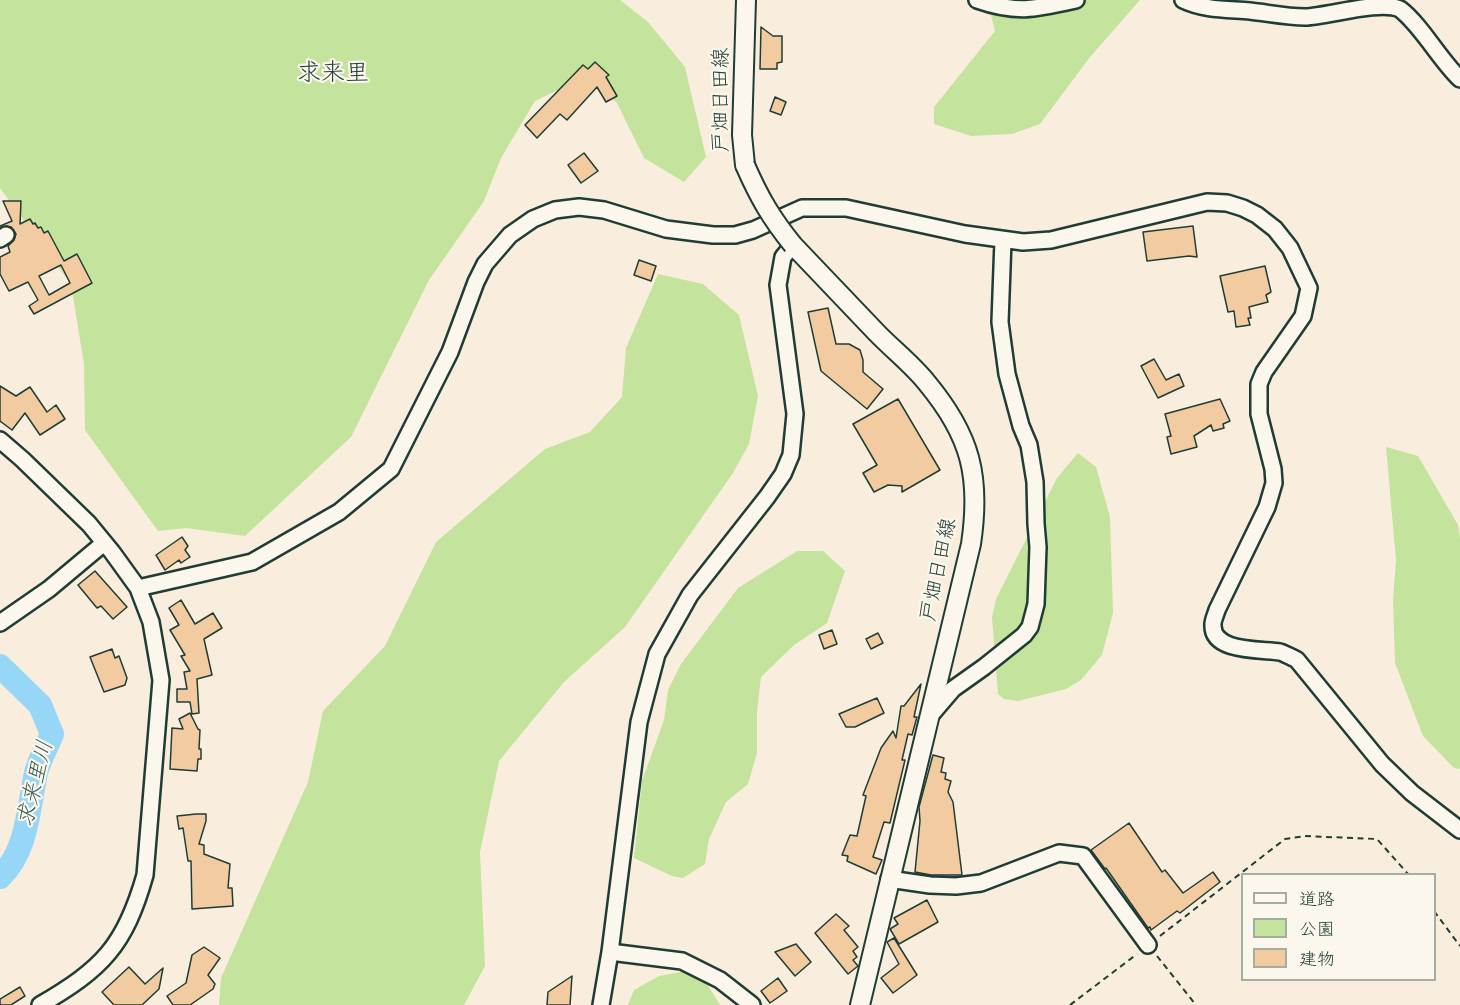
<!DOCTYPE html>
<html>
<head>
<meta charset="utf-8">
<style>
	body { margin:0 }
	#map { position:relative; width:1460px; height:1005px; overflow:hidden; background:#f9eedd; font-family:Mynerve,"Klee One",sans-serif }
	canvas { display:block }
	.legend { position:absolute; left:1241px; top:873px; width:195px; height:108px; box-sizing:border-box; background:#fbf7ec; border:2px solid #a3ada2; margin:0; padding:8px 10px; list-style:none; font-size:18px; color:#1f3d34 }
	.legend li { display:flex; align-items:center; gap:12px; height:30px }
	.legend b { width:30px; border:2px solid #a3ada2 }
</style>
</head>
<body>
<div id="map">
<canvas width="1460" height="1005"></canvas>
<ul class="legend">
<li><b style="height:8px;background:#fbf7ec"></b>道路</li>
<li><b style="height:16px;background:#c4e39c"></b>公園</li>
<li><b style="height:16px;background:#f2cba1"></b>建物</li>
</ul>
</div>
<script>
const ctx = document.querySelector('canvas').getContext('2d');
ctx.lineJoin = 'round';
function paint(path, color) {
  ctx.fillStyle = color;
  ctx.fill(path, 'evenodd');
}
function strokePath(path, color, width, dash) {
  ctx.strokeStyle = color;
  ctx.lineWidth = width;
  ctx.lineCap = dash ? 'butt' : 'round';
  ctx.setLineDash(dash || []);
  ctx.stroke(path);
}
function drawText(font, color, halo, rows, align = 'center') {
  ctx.font = font + ' Mynerve,"Klee One",sans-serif';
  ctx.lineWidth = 4.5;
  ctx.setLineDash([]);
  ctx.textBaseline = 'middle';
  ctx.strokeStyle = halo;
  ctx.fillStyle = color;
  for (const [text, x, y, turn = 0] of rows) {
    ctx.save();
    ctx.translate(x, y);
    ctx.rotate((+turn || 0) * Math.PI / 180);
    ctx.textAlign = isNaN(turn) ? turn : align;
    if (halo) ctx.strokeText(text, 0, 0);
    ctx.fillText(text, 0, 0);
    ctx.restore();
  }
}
paint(new Path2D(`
	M 0,0 L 620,0 L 648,22 L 685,67 L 706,157 L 684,182 L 644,158 L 617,103 L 587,76 L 535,101 L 501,158 L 484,201 L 429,280 L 351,437 L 245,536 L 186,528 L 158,531 L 85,430 L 84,364 L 71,284 L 0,188 Z
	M 987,0 L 1140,0 L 1090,57 L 1040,124 L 1012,134 L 971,136 L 934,124 L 934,107 L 995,31 Z
	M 658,274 L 703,284 L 739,315 L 758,396 L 749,444 L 733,473 L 625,627 L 564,682 L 499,761 L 480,852 L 485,966 L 464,1005 L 219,1005 L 221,978 L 308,782 L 323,711 L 385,646 L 436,542 L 545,449 L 590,432 L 622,397 L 626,348 Z
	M 1386,447 L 1418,456 L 1458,525 L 1460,538 L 1460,769 L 1454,768 L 1423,736 L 1395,663 L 1393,600 L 1396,560 Z
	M 1078,453 L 1096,467 L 1110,517 L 1113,613 L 1102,655 L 1081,680 L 1066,689 L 1018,701 L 1004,699 L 998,694 L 992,617 L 996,599 L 1057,478 Z
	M 797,551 L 823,551 L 845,571 L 827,623 L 794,645 L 761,677 L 757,712 L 757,753 L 748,784 L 726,802 L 709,839 L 705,864 L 683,878 L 672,876 L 634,858 L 642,781 L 664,720 L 668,690 L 681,664 L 738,588 Z
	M 698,969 L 720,1005 L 628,1005 L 634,990 L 659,976 Z`), '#c4e39c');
strokePath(new Path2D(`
	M 0,666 L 40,705 L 52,734 C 47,747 39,760 36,773 C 28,809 28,850 0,877`), '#96d6f7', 24);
const building = new Path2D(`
	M 761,27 L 773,36 L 782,36 L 782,62 L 777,63 L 777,69 L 760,69 Z
	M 595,62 L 609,75 L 606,77 L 617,96 L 606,102 L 597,87 L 567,120 L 560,114 L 537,138 L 525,125 L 583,65 L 588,69 Z
	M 775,97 L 786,102 L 781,115 L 770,111 Z
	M 584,153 L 598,171 L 581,183 L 568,165 Z
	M 3,201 L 21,201 L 20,224 L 30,219 L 33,224 L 35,223 L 38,228 L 41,227 L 44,233 L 48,231 L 64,261 L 77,254 L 92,283 L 34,314 L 29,306 L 38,300 L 28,282 L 9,291 L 0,274 L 0,257 L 10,252 L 8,246 L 14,240 L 16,234 L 11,227 L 0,226 L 12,221 ZM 61,265 L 70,283 L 49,295 L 39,276 Z
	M 1193,226 L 1197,257 L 1189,256 L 1147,261 L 1143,232 Z
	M 639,260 L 656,266 L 651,281 L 634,275 Z
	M 1265,266 L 1271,292 L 1266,295 L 1268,302 L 1249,307 L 1251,318 L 1248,318 L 1250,325 L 1236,327 L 1234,311 L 1228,312 L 1220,276 Z
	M 828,308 L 836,344 L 849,344 L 860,350 L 863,360 L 863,372 L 883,389 L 867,409 L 821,371 L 808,312 Z
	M 1154,359 L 1166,380 L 1179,374 L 1184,386 L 1158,398 L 1141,366 Z
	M 0,386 L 16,396 L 30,387 L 47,412 L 56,405 L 65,419 L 40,435 L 25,413 L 12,430 L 0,421 Z
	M 898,399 L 940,470 L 902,492 L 902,486 L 888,485 L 874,492 L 863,473 L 877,465 L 853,424 Z
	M 1220,399 L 1230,421 L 1223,424 L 1224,428 L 1213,431 L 1211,425 L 1194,436 L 1197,447 L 1171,454 L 1167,437 L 1171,436 L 1165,414 Z
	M 182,537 L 188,546 L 185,550 L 190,557 L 181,563 L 179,560 L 165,570 L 156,555 Z
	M 95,571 L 127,607 L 113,619 L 101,606 L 97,608 L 78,585 Z
	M 181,600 L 195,624 L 213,613 L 222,628 L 204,639 L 212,675 L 197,679 L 199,713 L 192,714 L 190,702 L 177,702 L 177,689 L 187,689 L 184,672 L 190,671 L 181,656 L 185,655 L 170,630 L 179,625 L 169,608 Z
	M 832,630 L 837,644 L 824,649 L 819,635 Z
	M 878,633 L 883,643 L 871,649 L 866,639 Z
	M 112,649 L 115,658 L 119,656 L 127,678 L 125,685 L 104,692 L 90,657 Z
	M 921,684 L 914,717 L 917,717 L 912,735 L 908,734 L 902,760 L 905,760 L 890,823 L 884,822 L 873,857 L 882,860 L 876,874 L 847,861 L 848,856 L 842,855 L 850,835 L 857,836 L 866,796 L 863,795 L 881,748 L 893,731 L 896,738 L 901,706 L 904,706 Z
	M 877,698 L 884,713 L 855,727 L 846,727 L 839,714 Z
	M 190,713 L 198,729 L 200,730 L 199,749 L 201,749 L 201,759 L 198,759 L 197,771 L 170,769 L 172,728 L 183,729 L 179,719 Z
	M 933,755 L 944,758 L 941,772 L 946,773 L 945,779 L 951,781 L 948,792 L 953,802 L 962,875 L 931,875 L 915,872 L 920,821 L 919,807 Z
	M 196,814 L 206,814 L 206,821 L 199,844 L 204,845 L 204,854 L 230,864 L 228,888 L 232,888 L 233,906 L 192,909 L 191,861 L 188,861 L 183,828 L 179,829 L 177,816 Z
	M 1129,823 L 1162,872 L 1165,870 L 1183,893 L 1213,872 L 1220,882 L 1180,913 L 1177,911 L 1151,930 L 1150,927 L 1148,928 L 1106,868 L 1105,869 L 1091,850 Z
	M 927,900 L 938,922 L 899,944 L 890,929 L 898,924 L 894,918 Z
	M 836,914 L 849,926 L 844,930 L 858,947 L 853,951 L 857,957 L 853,960 L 858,966 L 848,974 L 815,933 Z
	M 894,938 L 917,975 L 893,993 L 881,978 L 899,964 L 887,942 Z
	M 796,944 L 811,962 L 795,976 L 775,952 Z
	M 204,947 L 220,958 L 208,975 L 215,984 L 213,989 L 190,1005 L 173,1005 L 167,996 L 186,983 L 192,955 Z
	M 129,967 L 145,984 L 163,968 L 159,989 L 142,1005 L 114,1005 L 102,992 Z
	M 572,976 L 570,1005 L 547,1005 L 548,992 Z
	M 778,978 L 787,991 L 770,1003 L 761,991 Z
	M 20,987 L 25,996 L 11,1005 L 0,1005 L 0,999 Z`);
paint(building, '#f2cba1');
strokePath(building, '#1f3d34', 1.5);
const minor = new Path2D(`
	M 977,0 C 1017,14 1036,9 1076,0
	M 1183,0 C 1204,10 1227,9 1250,11 C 1268,13 1287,17 1305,17 C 1329,16 1380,0 1400,9 C 1422,26 1439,59 1460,79
	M 0,239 L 6,235
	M 0,440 L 22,459 L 89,524 L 112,552 L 138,588 L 151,622 L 161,680 L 145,875 C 125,946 102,969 40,1005
	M 138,588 L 252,562 L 339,512 L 391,469 L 450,352 L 476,282 L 485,264 L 510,235 L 533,219 L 555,210 L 579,207 L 604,210 L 666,229 L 713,235 L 735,235 L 753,230 L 802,208 L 846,208 L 965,234 L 1023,242 L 1051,240 L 1207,202 L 1227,203 L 1243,208 L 1257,215 L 1275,229 L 1290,248 L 1309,288 L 1303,316 L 1264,372 L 1259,384 L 1259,414 L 1273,469 L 1274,483 L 1267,507 L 1217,610 C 1216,614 1213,620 1213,624 C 1211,653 1262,649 1280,652 C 1286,654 1291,657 1297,660 L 1382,764 L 1412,793 L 1460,830
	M 0,623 L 49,589 L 104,543
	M 929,717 L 953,689 L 984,667 L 1024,635 L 1030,627 L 1036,604 L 1038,547 L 1036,524 L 1035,482 L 1029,445 L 1021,426 L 1007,374 L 1000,322 L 1003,240
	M 889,879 L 930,885 L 956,886 L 981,883 L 1059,853 L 1083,856 L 1148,945
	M 610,952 L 682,961 L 720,980 L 752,1005
	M 601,1005 L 610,952 L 639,722 L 657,654 L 690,595 L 767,497 L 783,474 L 791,455 L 795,414 L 778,285 L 783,257 L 793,245`);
const major = new Path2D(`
	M 745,165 L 742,135 L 746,0
	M 793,245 C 821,274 848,303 875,331 C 892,349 912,364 927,383 C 971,436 981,477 971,544 L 860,1005`);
strokePath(minor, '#1f3d34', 20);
strokePath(major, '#1f3d34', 22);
strokePath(new Path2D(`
	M 1434,911 L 1460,946
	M 1160,936 L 1285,839 L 1305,836 L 1377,839 L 1408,874
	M 1157,956 L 1196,1005
	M 1070,1005 L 1137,954`), '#1f3d34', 2, [6, 4.5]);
strokePath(minor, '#fbf7ec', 15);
strokePath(major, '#fbf7ec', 18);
const majorBridge = new Path2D(`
	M 745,165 C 759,197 771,218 793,245`);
strokePath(majorBridge, '#1f3d34', 22, []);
strokePath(majorBridge, '#fbf7ec', 18);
drawText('21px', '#1f3d34', '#fbf7ec', [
	["戸畑日田線",723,100,-90],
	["戸畑日田線",940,570,-78]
]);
drawText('italic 22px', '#375c5b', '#fbf7ec', [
	["求来里川",37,784,-76]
]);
drawText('24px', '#1f3d34', '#fbf7ec', [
	["求来里",333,75]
]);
</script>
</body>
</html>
